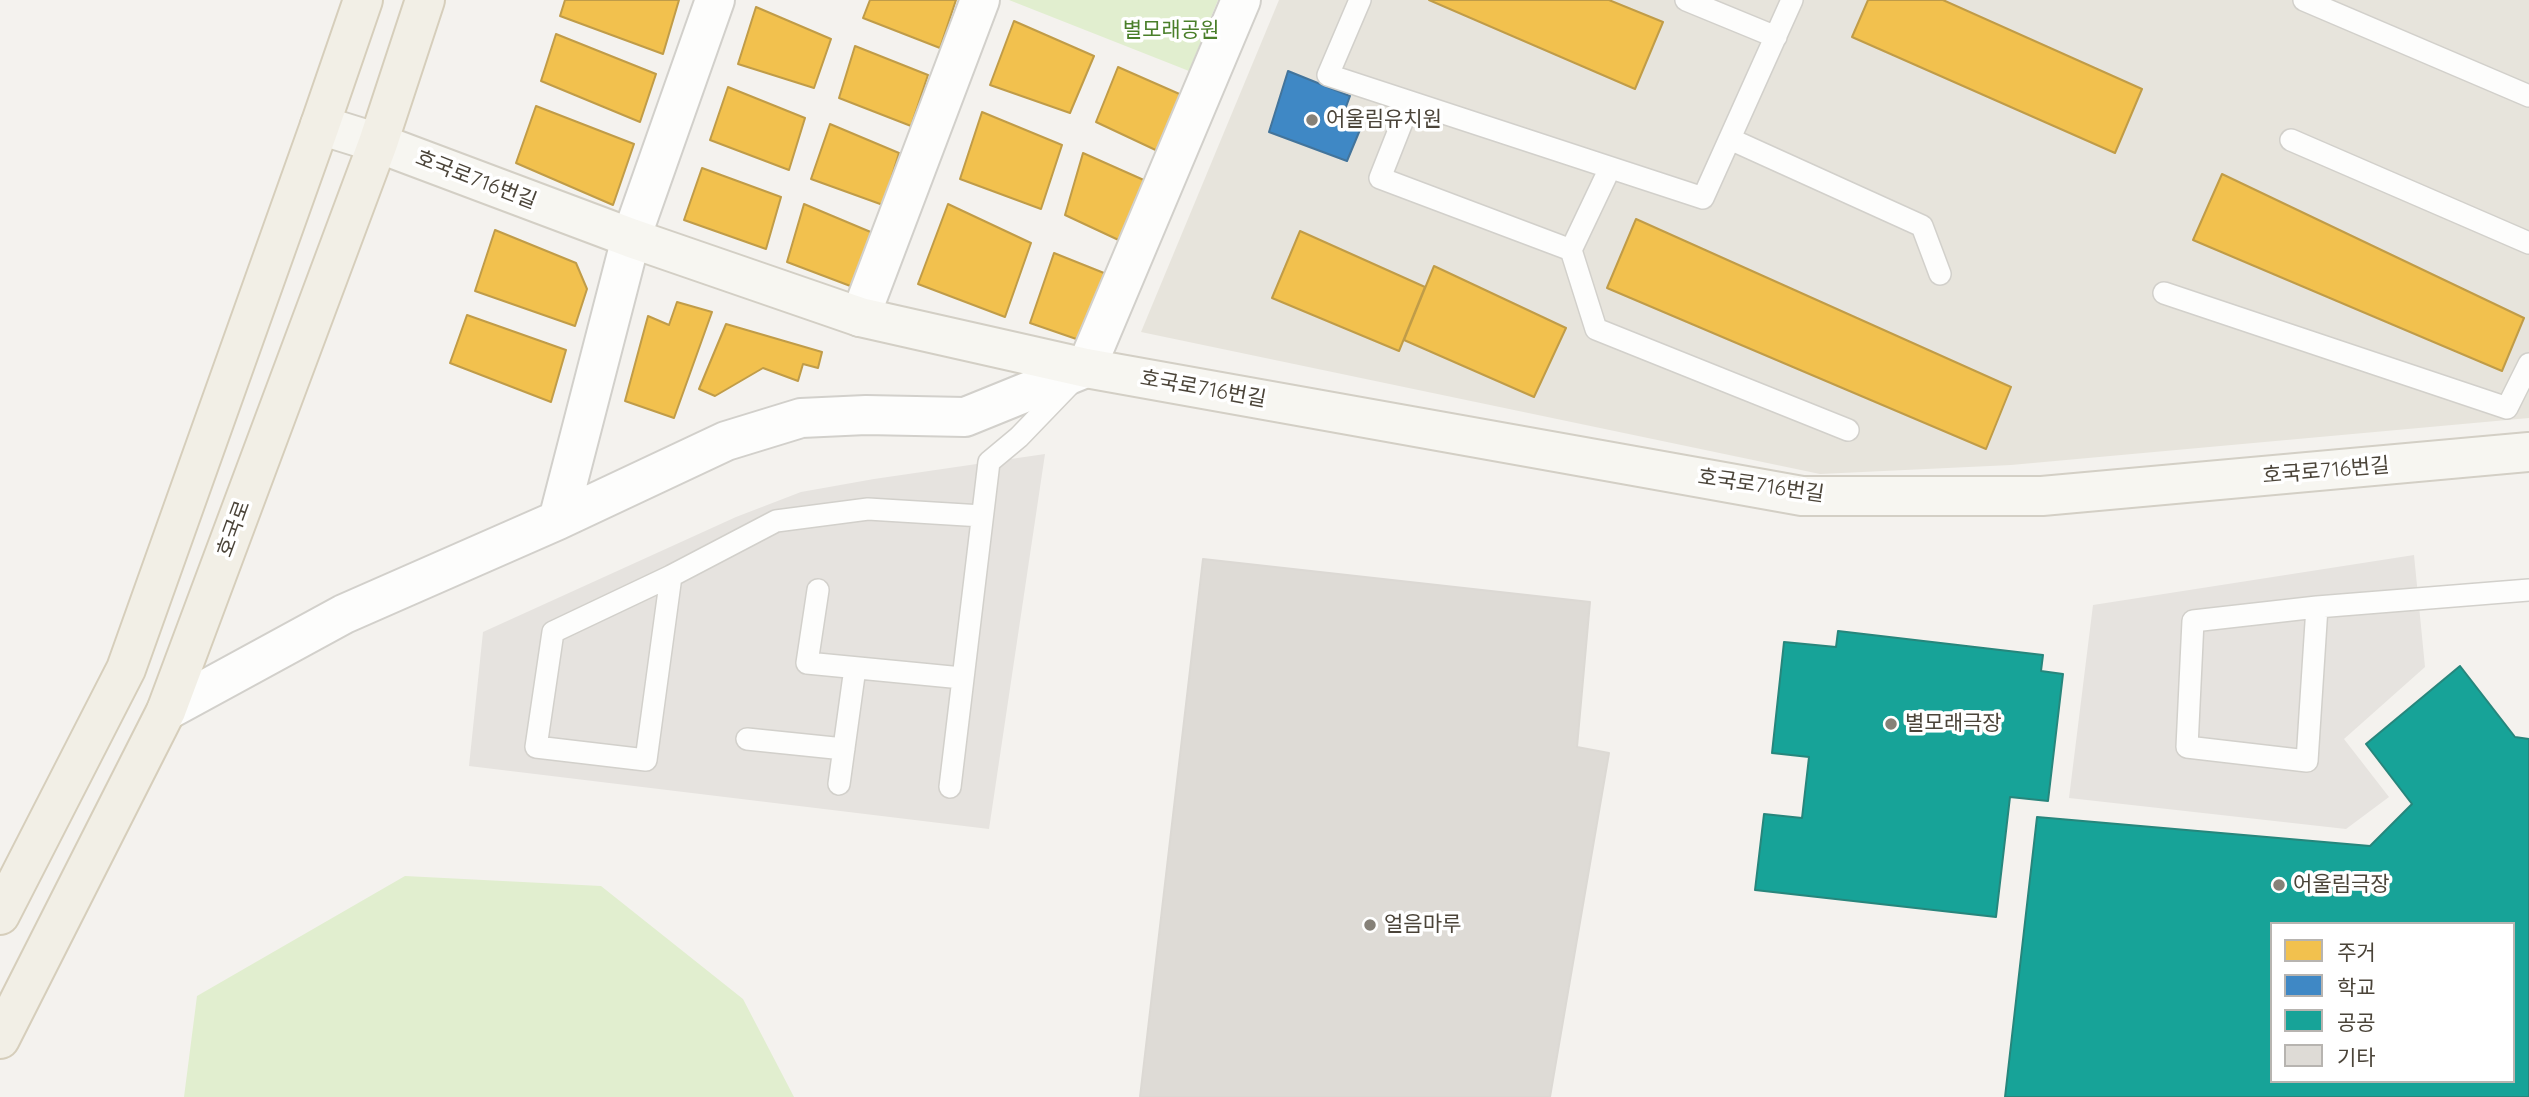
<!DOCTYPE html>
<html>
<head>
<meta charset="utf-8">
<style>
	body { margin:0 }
	#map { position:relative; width:2529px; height:1097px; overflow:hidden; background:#f4f2ee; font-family:Quicksand,"Noto Sans KR",sans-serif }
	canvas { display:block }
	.legend { position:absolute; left:2270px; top:922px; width:245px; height:161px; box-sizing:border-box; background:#fff; border:2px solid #b7b4b0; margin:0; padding:9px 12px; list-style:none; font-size:21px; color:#4b4439 }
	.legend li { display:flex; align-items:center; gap:14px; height:35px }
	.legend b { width:35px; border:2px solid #b7b4b0 }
</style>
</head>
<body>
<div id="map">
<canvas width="2529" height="1097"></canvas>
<ul class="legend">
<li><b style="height:19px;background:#f2c14e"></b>주거</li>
<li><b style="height:19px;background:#3f88c5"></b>학교</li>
<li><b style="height:19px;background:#17a398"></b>공공</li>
<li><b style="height:19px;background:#dedbd6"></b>기타</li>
</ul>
</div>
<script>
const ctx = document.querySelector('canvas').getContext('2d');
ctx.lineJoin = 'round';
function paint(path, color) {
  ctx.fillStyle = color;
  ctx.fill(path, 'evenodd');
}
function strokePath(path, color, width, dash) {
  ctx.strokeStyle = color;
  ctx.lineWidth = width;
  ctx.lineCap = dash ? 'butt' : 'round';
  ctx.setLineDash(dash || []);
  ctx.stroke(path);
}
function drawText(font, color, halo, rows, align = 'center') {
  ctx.font = font + ' Quicksand,"Noto Sans KR",sans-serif';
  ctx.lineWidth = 7;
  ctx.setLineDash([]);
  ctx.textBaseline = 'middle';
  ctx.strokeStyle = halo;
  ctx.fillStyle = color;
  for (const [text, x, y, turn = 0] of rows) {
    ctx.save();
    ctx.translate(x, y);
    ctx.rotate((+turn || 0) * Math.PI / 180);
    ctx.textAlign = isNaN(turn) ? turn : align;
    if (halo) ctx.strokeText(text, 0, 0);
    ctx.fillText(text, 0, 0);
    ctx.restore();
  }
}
paint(new Path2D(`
	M 1279,0 L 2529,0 L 2529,418 L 2011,465 L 1820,474 L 1141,332 Z`), '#e7e4dc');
paint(new Path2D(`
	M 1009,0 L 1218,0 L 1189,71 Z
	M 405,876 L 601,886 L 743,999 L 794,1097 L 184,1097 L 197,996 Z`), '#e1eecf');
paint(new Path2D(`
	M 1045,454 L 989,829 L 469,766 L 483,632 L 736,517 L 801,492 L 874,479 Z
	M 2414,555 L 2425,667 L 2344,739 L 2389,797 L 2346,829 L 2069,798 L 2093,605 Z`), '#e6e3df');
const homes = new Path2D(`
	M 565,0 L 679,0 L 663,54 L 560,16 Z
	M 870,0 L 956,0 L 940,48 L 863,18 Z
	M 1429,0 L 1609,0 L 1663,22 L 1635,89 Z
	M 1868,0 L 1943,0 L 2142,89 L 2115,153 L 1852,37 Z
	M 756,7 L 831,39 L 814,88 L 738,64 Z
	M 1014,21 L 1094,56 L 1070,113 L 990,85 Z
	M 556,34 L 656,74 L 640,122 L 541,81 Z
	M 855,46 L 928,75 L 911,126 L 839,98 Z
	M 1118,67 L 1184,96 L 1162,153 L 1096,122 Z
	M 728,87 L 805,118 L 789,170 L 710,140 Z
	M 536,106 L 634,144 L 613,205 L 516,163 Z
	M 982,112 L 1062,145 L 1041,209 L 960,179 Z
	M 830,124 L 899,153 L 883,205 L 811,179 Z
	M 1083,153 L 1146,181 L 1125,243 L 1065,215 Z
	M 702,168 L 781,197 L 766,249 L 684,220 Z
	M 2222,174 L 2524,318 L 2502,371 L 2193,240 Z
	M 804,204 L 873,233 L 853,287 L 787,262 Z
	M 948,204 L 1031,243 L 1005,317 L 918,284 Z
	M 1636,219 L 2011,387 L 1986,449 L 1607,288 Z
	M 495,230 L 576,263 L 587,289 L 575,326 L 475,291 Z
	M 1300,231 L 1425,287 L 1399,351 L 1272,298 Z
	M 1054,253 L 1109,275 L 1085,342 L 1030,323 Z
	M 1434,266 L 1566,328 L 1534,397 L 1404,340 Z
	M 677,302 L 712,312 L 674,418 L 625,401 L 648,316 L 669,325 Z
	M 467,315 L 566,350 L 551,402 L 450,363 Z
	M 726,324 L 822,352 L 818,368 L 803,364 L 798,381 L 763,368 L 715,396 L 699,389 Z`);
paint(homes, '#f2c14e');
strokePath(homes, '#c09c48', 2);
const schools = new Path2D(`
	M 1288,71 L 1350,96 L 1343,115 L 1362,125 L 1347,161 L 1269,132 Z`);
paint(schools, '#3f88c5');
strokePath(schools, '#43749b', 2);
const public = new Path2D(`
	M 1838,631 L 2043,655 L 2041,671 L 2063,674 L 2048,801 L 2010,797 L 1996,917 L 1755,890 L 1764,814 L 1802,818 L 1809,757 L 1772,753 L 1784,642 L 1836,647 Z
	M 2460,666 L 2515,737 L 2529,739 L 2529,1097 L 2005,1097 L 2037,817 L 2370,846 L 2412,804 L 2366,744 ZM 2272,924 L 2513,924 L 2513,1081 L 2272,1081 Z`);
paint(public, '#17a398');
strokePath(public, '#27867c', 2);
const building = new Path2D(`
	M 1203,559 L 1590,602 L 1577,747 L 1609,753 L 1550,1097 L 1140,1097 Z`);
paint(building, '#dedbd6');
strokePath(building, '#dcd9d4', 2);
const lane = new Path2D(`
	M 1360,0 L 1328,75 L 1703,198 L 1792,0
	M 1686,0 L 1776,37
	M 2304,0 L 2529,96
	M 1410,102 L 1380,178 L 1571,250
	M 1730,139 L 1922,226 L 1940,274
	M 2291,140 L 2529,243
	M 1610,168 L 1571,250 L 1596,329 L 1848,430
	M 2164,293 L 2507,408 L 2529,364
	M 671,576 L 646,760 L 536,747 L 553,632 L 671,576 L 776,521 L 868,509 L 982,516
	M 818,590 L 807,663 L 962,678
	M 2317,607 L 2307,761 L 2187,747 L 2193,621 L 2317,607 L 2529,590
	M 747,739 L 844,749
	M 839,784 L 855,668
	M 950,787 L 989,462 L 1019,437 L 1072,382`);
const street = new Path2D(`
	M 860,317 L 980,0
	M 558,520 L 631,238 L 715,0
	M 166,711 L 344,614 L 558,520 L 726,441 L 801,418 L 866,415 L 965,417 L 1086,368 L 1241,0`);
const secondary = new Path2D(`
	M 320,125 L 378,143 L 631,238 L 860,317 L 1086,368 L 1802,496 L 2042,496 L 2529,452`);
const primary = new Path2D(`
	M 0,915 L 126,669 L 320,125 L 363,0
	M 0,1039 L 166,711 L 378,143 L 425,0`);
strokePath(lane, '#d2d0cb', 24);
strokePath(street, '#d2d0cb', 42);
strokePath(secondary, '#d3cfc5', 42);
strokePath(primary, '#d6cebb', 42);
strokePath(lane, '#fdfdfc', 21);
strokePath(street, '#fdfdfc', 38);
strokePath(secondary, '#f7f6f1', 38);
strokePath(primary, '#f2efe6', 38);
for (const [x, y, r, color] of [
	[1312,120,7,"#868178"],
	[1891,724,7,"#868178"],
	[2279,885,7,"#868178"],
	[1370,925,7,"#868178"]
]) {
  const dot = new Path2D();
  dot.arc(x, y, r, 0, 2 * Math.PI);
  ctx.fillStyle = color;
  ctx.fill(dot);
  strokePath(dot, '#fff', 2.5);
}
drawText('21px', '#4a7f2a', '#fff', [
	["별모래공원",1171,31]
]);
drawText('21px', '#4b4439', '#fff', [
	["어울림유치원",1326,120],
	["별모래극장",1905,724],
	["어울림극장",2293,885],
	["얼음마루",1384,925]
], 'left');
drawText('21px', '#4b4439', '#fff', [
	["호국로716번길",476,180,21],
	["호국로716번길",1203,389,10],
	["호국로716번길",2326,471,-5],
	["호국로716번길",1761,486,8],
	["호국로",234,529,-70]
]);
</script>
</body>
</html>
